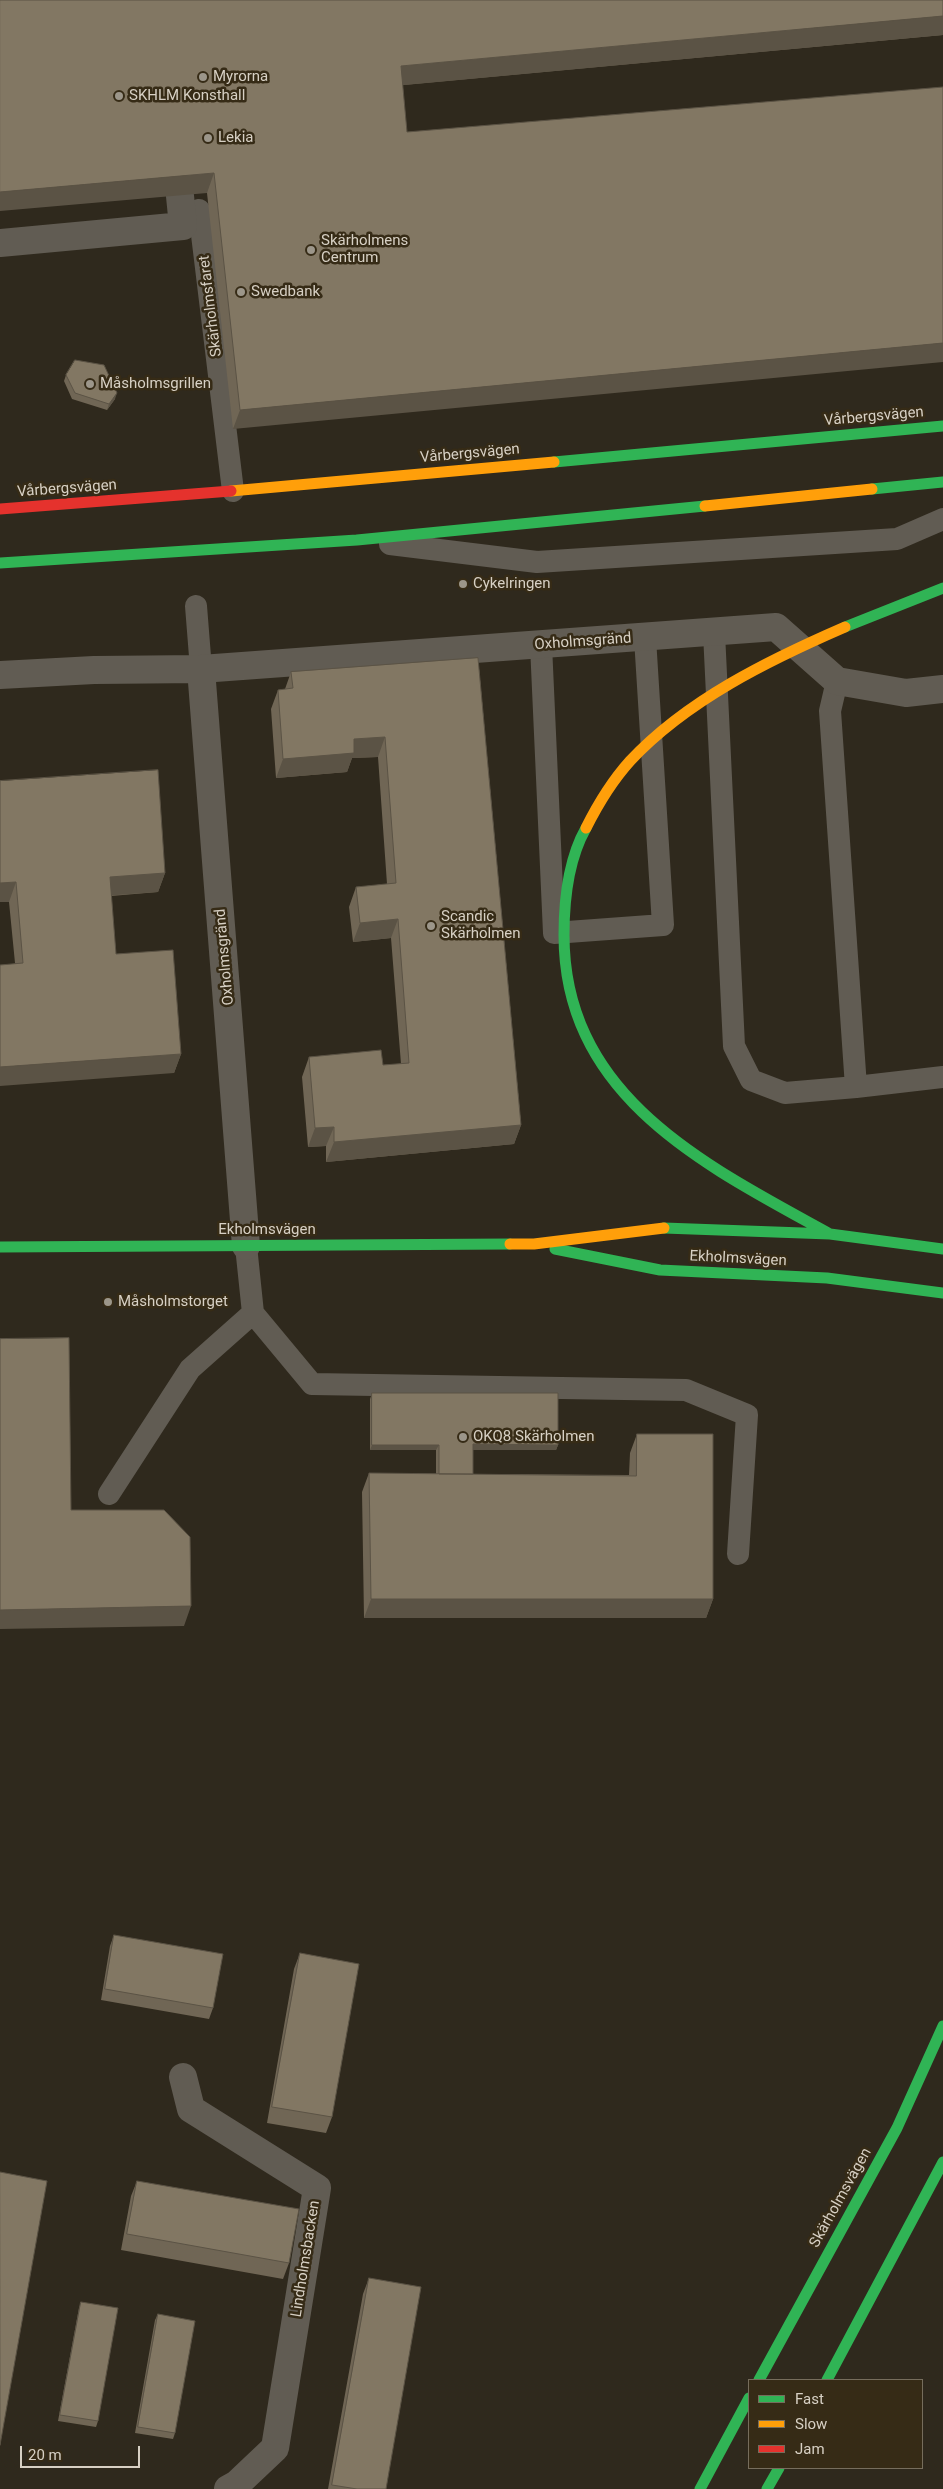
<!DOCTYPE html>
<html>
<head>
<meta charset="utf-8">
<style>
	body { margin:0 }
	#map { position:relative; width:943px; height:2489px; overflow:hidden; background:#2f291d; font-family:Roboto,sans-serif }
	canvas { display:block }
	.legend { position:absolute; left:748px; top:2379px; width:175px; height:90px; box-sizing:border-box; background:#362b16; border:1px solid #766d5c; margin:0; padding:6px 9px; list-style:none; font-size:15px; color:#d7d0c4 }
	.legend li { display:flex; align-items:center; gap:10px; height:25px }
	.legend b { width:25px; border:1px solid #766d5c }
	.scale { position:absolute; left:20px; top:2446px; width:120px; height:22px; box-sizing:border-box; border:2px solid #d7d0c4; border-top:0; padding-left:6px; font-size:15px; line-height:18px; white-space:nowrap; color:#d7d0c4; -webkit-text-stroke:4px #362b16; paint-order:stroke }
</style>
</head>
<body>
<div id="map">
<canvas width="943" height="2489"></canvas>
<ul class="legend">
<li><b style="height:6px;background:#30b455"></b>Fast</li>
<li><b style="height:6px;background:#ff9f0a"></b>Slow</li>
<li><b style="height:6px;background:#e5322d"></b>Jam</li>
</ul>
<div class="scale">20 m</div>
</div>
<script>
const ctx = document.querySelector('canvas').getContext('2d');
ctx.lineJoin = 'round';
function strokePath(path, color, width, dash) {
  ctx.strokeStyle = color;
  ctx.lineWidth = width;
  ctx.lineCap = dash ? 'butt' : 'round';
  ctx.setLineDash(dash || []);
  ctx.stroke(path);
}
function paint(path, color) {
  ctx.fillStyle = color;
  ctx.fill(path, 'evenodd');
}
function drawText(font, color, halo, rows, align = 'center') {
  ctx.font = font + ' Roboto,sans-serif';
  ctx.lineWidth = 5;
  ctx.setLineDash([]);
  ctx.textBaseline = 'middle';
  ctx.strokeStyle = halo;
  ctx.fillStyle = color;
  for (const [text, x, y, turn = 0] of rows) {
    ctx.save();
    ctx.translate(x, y);
    ctx.rotate((+turn || 0) * Math.PI / 180);
    ctx.textAlign = isNaN(turn) ? turn : align;
    if (halo) ctx.strokeText(text, 0, 0);
    ctx.fillText(text, 0, 0);
    ctx.restore();
  }
}
strokePath(new Path2D(`
	M 199,210 L 233,491
	M 390,544 L 537,562 L 897,539 L 943,519
	M 196,606 L 201,669
	M 714,633 L 734,1046 L 751,1080 L 785,1093 L 856,1087
	M 541,645 L 554,933 L 663,925 L 645,638
	M 837,681 L 830,711 L 856,1087 L 943,1077
	M 246,1246 L 253,1313 L 312,1384 L 686,1390 L 747,1415 L 738,1554
	M 109,1494 L 190,1369 L 253,1313`), '#615c53', 22);
strokePath(new Path2D(`
	M 0,243 L 183,226 L 180,196
	M 201,669 L 246,1246
	M 0,675 L 94,670 L 201,669 L 776,627 L 837,681 L 906,693 L 943,689
	M 183,2077 L 191,2109 L 317,2188 L 275,2448 L 237,2484 L 228,2489`), '#615c53', 28);
strokePath(new Path2D(`
	M 554,462 L 943,426
	M 872,489 L 943,482
	M 357,540 L 705,506
	M 0,563 L 357,540
	M 845,627 L 943,588
	M 586,828 C 569,858 564,900 564,935 C 564,1098 707,1166 830,1234
	M 664,1228 L 830,1234 L 943,1249
	M 0,1247 L 510,1244
	M 555,1249 L 660,1270 L 827,1278 L 943,1293
	M 759,2380 L 897,2128 L 943,2026
	M 827,2380 L 943,2162
	M 700,2489 L 749,2398
	M 767,2489 L 779,2468`), '#30b455', 11);
strokePath(new Path2D(`
	M 231,491 L 554,462
	M 705,506 L 872,489
	M 586,828 C 598,804 612,781 630,761 C 687,700 769,660 845,627
	M 510,1244 L 534,1244 L 664,1228`), '#ff9f0a', 11);
strokePath(new Path2D(`
	M 0,509 L 231,491`), '#e5322d', 11);
paint(new Path2D(`
	M 0,0 L 943,35 L 403,85 L 233,429 L 207,193 Z
	M 66,375 L 115,399 L 107,410 L 72,399 L 64,381 Z
	M 478,658 L 521,1125 L 514,1144 L 326,1162 L 326,1146 L 308,1147 L 302,1077 L 309,1057 L 383,1065 L 401,1064 L 391,938 L 353,942 L 349,907 L 356,887 L 387,884 L 378,757 L 352,758 L 347,772 L 276,778 L 271,709 L 278,690 L 285,689 L 291,672 Z
	M 0,781 L 165,873 L 158,892 L 111,896 L 116,954 L 181,1054 L 174,1073 L 15,963 L 9,902 L 0,902 Z
	M 372,1393 L 558,1445 L 556,1450 L 473,1450 L 473,1474 L 629,1475 L 630,1453 L 637,1434 L 713,1599 L 706,1618 L 364,1618 L 362,1492 L 369,1473 L 436,1474 L 436,1450 L 370,1450 L 370,1399 Z
	M 114,1935 L 213,2008 L 209,2019 L 101,2000 L 110,1946 Z
	M 300,1953 L 332,2117 L 326,2133 L 267,2123 L 294,1969 Z
	M 137,2181 L 289,2263 L 283,2279 L 121,2250 L 131,2196 Z
	M 369,2278 L 386,2489 L 328,2489 L 363,2294 Z
	M 81,2302 L 98,2421 L 96,2427 L 58,2421 L 79,2308 Z
	M 158,2314 L 175,2433 L 173,2439 L 135,2433 L 155,2320 Z`), '#706655');
paint(new Path2D(`
	M 943,16 L 943,35 L 394,86 L 401,66 Z
	M 214,173 L 207,193 L 0,211 L 0,192 Z
	M 943,343 L 943,362 L 233,429 L 240,410 Z
	M 117,393 L 115,399 L 107,410 L 109,404 Z
	M 385,737 L 378,757 L 352,758 L 347,772 L 276,778 L 283,759 L 354,739 Z
	M 165,873 L 158,892 L 103,896 L 110,877 Z
	M 16,882 L 9,902 L 0,902 L 0,883 Z
	M 398,919 L 391,938 L 353,942 L 360,923 Z
	M 181,1054 L 174,1073 L 0,1086 L 0,1067 Z
	M 521,1125 L 514,1144 L 326,1162 L 334,1142 Z
	M 334,1127 L 326,1146 L 308,1147 L 315,1128 Z
	M 473,1444 L 558,1445 L 556,1450 L 471,1450 Z
	M 372,1445 L 439,1445 L 436,1450 L 370,1450 Z
	M 371,1599 L 713,1599 L 706,1618 L 364,1618 Z
	M 191,1606 L 184,1626 L 0,1629 L 0,1610 Z`), '#5b5345');
const building = new Path2D(`
	M 0,0 L 943,0 L 943,16 L 401,66 L 407,132 L 943,87 L 943,343 L 240,410 L 214,173 L 0,192 Z
	M 75,360 L 104,365 L 117,393 L 109,404 L 75,393 L 66,375 Z
	M 478,658 L 521,1125 L 334,1142 L 334,1127 L 315,1128 L 309,1057 L 381,1050 L 383,1065 L 409,1063 L 398,919 L 360,923 L 356,887 L 396,883 L 385,737 L 354,739 L 354,753 L 283,759 L 278,690 L 293,688 L 291,672 Z
	M 158,770 L 165,873 L 110,877 L 116,954 L 173,950 L 181,1054 L 0,1067 L 0,965 L 23,963 L 16,882 L 0,883 L 0,781 Z
	M 69,1338 L 71,1510 L 164,1510 L 190,1537 L 191,1606 L 0,1610 L 0,1339 Z
	M 372,1393 L 558,1393 L 558,1445 L 473,1444 L 473,1474 L 439,1474 L 439,1445 L 372,1445 Z
	M 637,1434 L 713,1434 L 713,1599 L 371,1599 L 369,1473 L 636,1476 Z
	M 114,1935 L 223,1954 L 213,2008 L 105,1989 Z
	M 300,1953 L 359,1964 L 332,2117 L 272,2107 Z
	M 0,2172 L 47,2181 L 0,2445 Z
	M 137,2181 L 299,2209 L 289,2263 L 127,2234 Z
	M 369,2278 L 421,2287 L 386,2489 L 357,2489 L 332,2485 Z
	M 81,2302 L 118,2308 L 98,2421 L 60,2415 Z
	M 158,2314 L 195,2321 L 175,2433 L 138,2427 Z`);
paint(building, '#827763');
strokePath(building, '#5b5345', 1);
for (const [x, y, r, color] of [
	[203,77,5,"#9c968a"],
	[119,96,5,"#9c968a"],
	[208,138,5,"#9c968a"],
	[311,250,5,"#9c968a"],
	[241,292,5,"#9c968a"],
	[90,384,5,"#9c968a"],
	[463,584,5,"#9c968a"],
	[431,926,5,"#9c968a"],
	[108,1302,5,"#9c968a"],
	[463,1437,5,"#9c968a"]
]) {
  const dot = new Path2D();
  dot.arc(x, y, r, 0, 2 * Math.PI);
  ctx.fillStyle = color;
  ctx.fill(dot);
  strokePath(dot, '#362b16', 2);
}
drawText('15px', '#d7d0c4', '#362b16', [
	["Myrorna",213,77],
	["SKHLM Konsthall",129,96],
	["Lekia",218,138],
	["Skärholmens",321,241],
	["Centrum",321,258],
	["Swedbank",251,292],
	["Måsholmsgrillen",100,384],
	["Cykelringen",473,584],
	["Scandic",441,917],
	["Skärholmen",441,934],
	["Måsholmstorget",118,1302],
	["OKQ8 Skärholmen",473,1437]
], 'left');
drawText('15px', '#d7d0c4', '#362b16', [
	["Skärholmsfaret",211,306,-97],
	["Vårbergsvägen",874,417,-5],
	["Vårbergsvägen",470,454,-5],
	["Vårbergsvägen",67,489,-4],
	["Oxholmsgränd",583,642,-4],
	["Oxholmsgränd",225,957,-95],
	["Ekholmsvägen",267,1230],
	["Ekholmsvägen",738,1259,3],
	["Skärholmsvägen",841,2198,-61],
	["Lindholmsbacken",306,2259,-81]
]);
</script>
</body>
</html>
